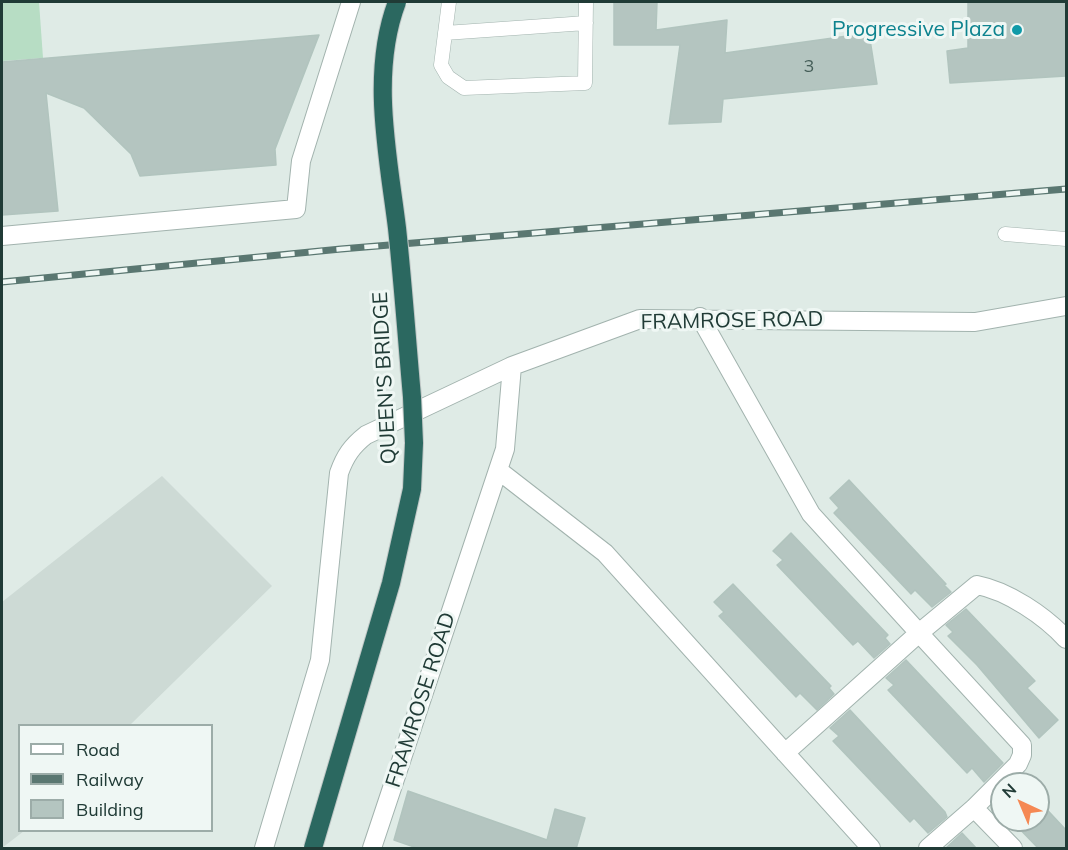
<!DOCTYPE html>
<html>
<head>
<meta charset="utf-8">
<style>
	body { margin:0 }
	#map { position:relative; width:1068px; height:850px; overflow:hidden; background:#dfebe6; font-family:Mulish,sans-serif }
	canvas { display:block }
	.frame { position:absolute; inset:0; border:3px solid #203b36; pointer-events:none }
	.legend { position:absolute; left:18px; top:724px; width:195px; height:108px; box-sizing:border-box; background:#eff7f4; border:2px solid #9caca8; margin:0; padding:8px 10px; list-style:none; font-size:18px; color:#203b36 }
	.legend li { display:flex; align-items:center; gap:12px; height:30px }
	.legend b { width:30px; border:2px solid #9caca8 }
	.north { position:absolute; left:990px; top:772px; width:60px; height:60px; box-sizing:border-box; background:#eff7f4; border:2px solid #9caca8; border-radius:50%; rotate:316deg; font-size:16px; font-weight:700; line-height:24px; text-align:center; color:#203b36 }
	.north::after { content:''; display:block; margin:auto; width:21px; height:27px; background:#f58853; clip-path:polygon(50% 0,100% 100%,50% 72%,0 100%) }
</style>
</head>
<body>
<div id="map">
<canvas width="1068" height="850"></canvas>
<div class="frame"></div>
<ul class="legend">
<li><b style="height:8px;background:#fff"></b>Road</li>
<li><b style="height:8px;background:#5a7771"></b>Railway</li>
<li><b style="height:16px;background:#b4c5c0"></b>Building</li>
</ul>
<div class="north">N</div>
</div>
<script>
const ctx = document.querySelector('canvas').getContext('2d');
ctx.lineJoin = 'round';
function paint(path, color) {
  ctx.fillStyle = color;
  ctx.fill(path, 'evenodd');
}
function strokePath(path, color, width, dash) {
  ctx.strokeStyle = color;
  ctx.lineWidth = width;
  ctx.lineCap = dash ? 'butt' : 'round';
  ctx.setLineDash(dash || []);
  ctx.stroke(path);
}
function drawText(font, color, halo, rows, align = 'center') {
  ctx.font = font + ' Mulish,sans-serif';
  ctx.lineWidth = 6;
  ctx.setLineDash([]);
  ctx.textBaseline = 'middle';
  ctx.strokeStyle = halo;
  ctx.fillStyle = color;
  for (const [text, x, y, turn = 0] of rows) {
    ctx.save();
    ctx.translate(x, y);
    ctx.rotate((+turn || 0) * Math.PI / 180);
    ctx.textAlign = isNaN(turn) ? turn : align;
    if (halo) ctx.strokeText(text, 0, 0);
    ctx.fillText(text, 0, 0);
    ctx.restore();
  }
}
paint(new Path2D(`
	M 162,476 L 272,586 L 130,725 L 20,726 L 20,830 L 24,831 L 2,848 L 2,602 Z`), '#cddad5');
paint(new Path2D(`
	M 2,2 L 39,2 L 43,58 L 2,61 Z`), '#b7ddc4');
const building = new Path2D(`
	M 614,2 L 657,2 L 656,30 L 727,20 L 725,53 L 869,33 L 877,84 L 723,99 L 721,122 L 669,124 L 680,45 L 614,45 Z
	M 968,2 L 1066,2 L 1066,76 L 950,83 L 947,51 L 968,48 Z
	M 319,35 L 275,149 L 276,165 L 140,176 L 131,154 L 84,108 L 46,93 L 58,211 L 2,215 L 2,62 Z
	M 849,480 L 946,584 L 944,585 L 951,592 L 932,607 L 915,590 L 911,594 L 834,513 L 839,508 L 830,498 Z
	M 791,533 L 888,635 L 885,638 L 890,644 L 874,658 L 858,641 L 853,645 L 777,565 L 783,560 L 773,551 Z
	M 733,584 L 831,686 L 829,688 L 834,694 L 817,710 L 800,693 L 796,697 L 719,616 L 724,612 L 714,602 Z
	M 966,609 L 1035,681 L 1027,688 L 1058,720 L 1039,738 L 977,665 L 948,636 L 953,632 L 946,625 Z
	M 906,660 L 1003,763 L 984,782 L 972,768 L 967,773 L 888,690 L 894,685 L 886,678 Z
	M 850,710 L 945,812 L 947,817 L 928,833 L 914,818 L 910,822 L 833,741 L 839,736 L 830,728 Z
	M 408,791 L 547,840 L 555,809 L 585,818 L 576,849 L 420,849 L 394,840 Z
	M 1038,800 L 1066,830 L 1066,849 L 1039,849 L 1011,820 L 1038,820 Z
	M 962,833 L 977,849 L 945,849 Z`);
paint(building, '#b4c5c0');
strokePath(building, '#b1c4be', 1.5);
const lane = new Path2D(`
	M 449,2 L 441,65 L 448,77 L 464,88 L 585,83 L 586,2
	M 445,33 L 586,23
	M 1005,234 L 1066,239`);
const street = new Path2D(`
	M 2,236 L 296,209 L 301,161 L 351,2
	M 700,317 L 811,514 L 919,633 L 977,585 C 1008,591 1045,616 1066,639
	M 498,470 L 605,553 L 871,848
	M 785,753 L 919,633 L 1022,745 L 1022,755 L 1018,764 L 974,808 L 928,848
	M 974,808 L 1013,848
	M 264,848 L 320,660 L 339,473 C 345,456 352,446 366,435 L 512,366
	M 372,848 L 505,449 L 512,366 L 640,319 L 975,322 L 1066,306`);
strokePath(lane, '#a2b3ae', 15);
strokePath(street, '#a2b3ae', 20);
strokePath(lane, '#fff', 14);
strokePath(street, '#fff', 18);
const rail = new Path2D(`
	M 2,282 L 341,249 L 1066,189`);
strokePath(rail, '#5a7771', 7);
strokePath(rail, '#eff7f4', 4.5, [14]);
const highwayBridge = new Path2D(`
	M 313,848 L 391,583 L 412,489 L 414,443 L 412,397 C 407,341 403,284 397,228 C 388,155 370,73 397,2`);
strokePath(highwayBridge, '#c1c8c7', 20, []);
strokePath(highwayBridge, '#2b6860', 18);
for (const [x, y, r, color] of [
	[1017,30,6,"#0f9aa8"]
]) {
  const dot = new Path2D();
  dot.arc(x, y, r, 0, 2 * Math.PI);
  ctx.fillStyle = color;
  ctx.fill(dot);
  strokePath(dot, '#eff7f4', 2);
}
drawText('18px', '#455e58', null, [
	["3",809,67]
]);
drawText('21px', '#0d838f', '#eff7f4', [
	["Progressive Plaza",1005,30]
], 'right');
drawText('21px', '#203b36', '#eff7f4', [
	["FRAMROSE ROAD",732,321,-1],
	["QUEEN'S BRIDGE",385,378,-93],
	["FRAMROSE ROAD",421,700,-72]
]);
</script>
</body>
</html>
